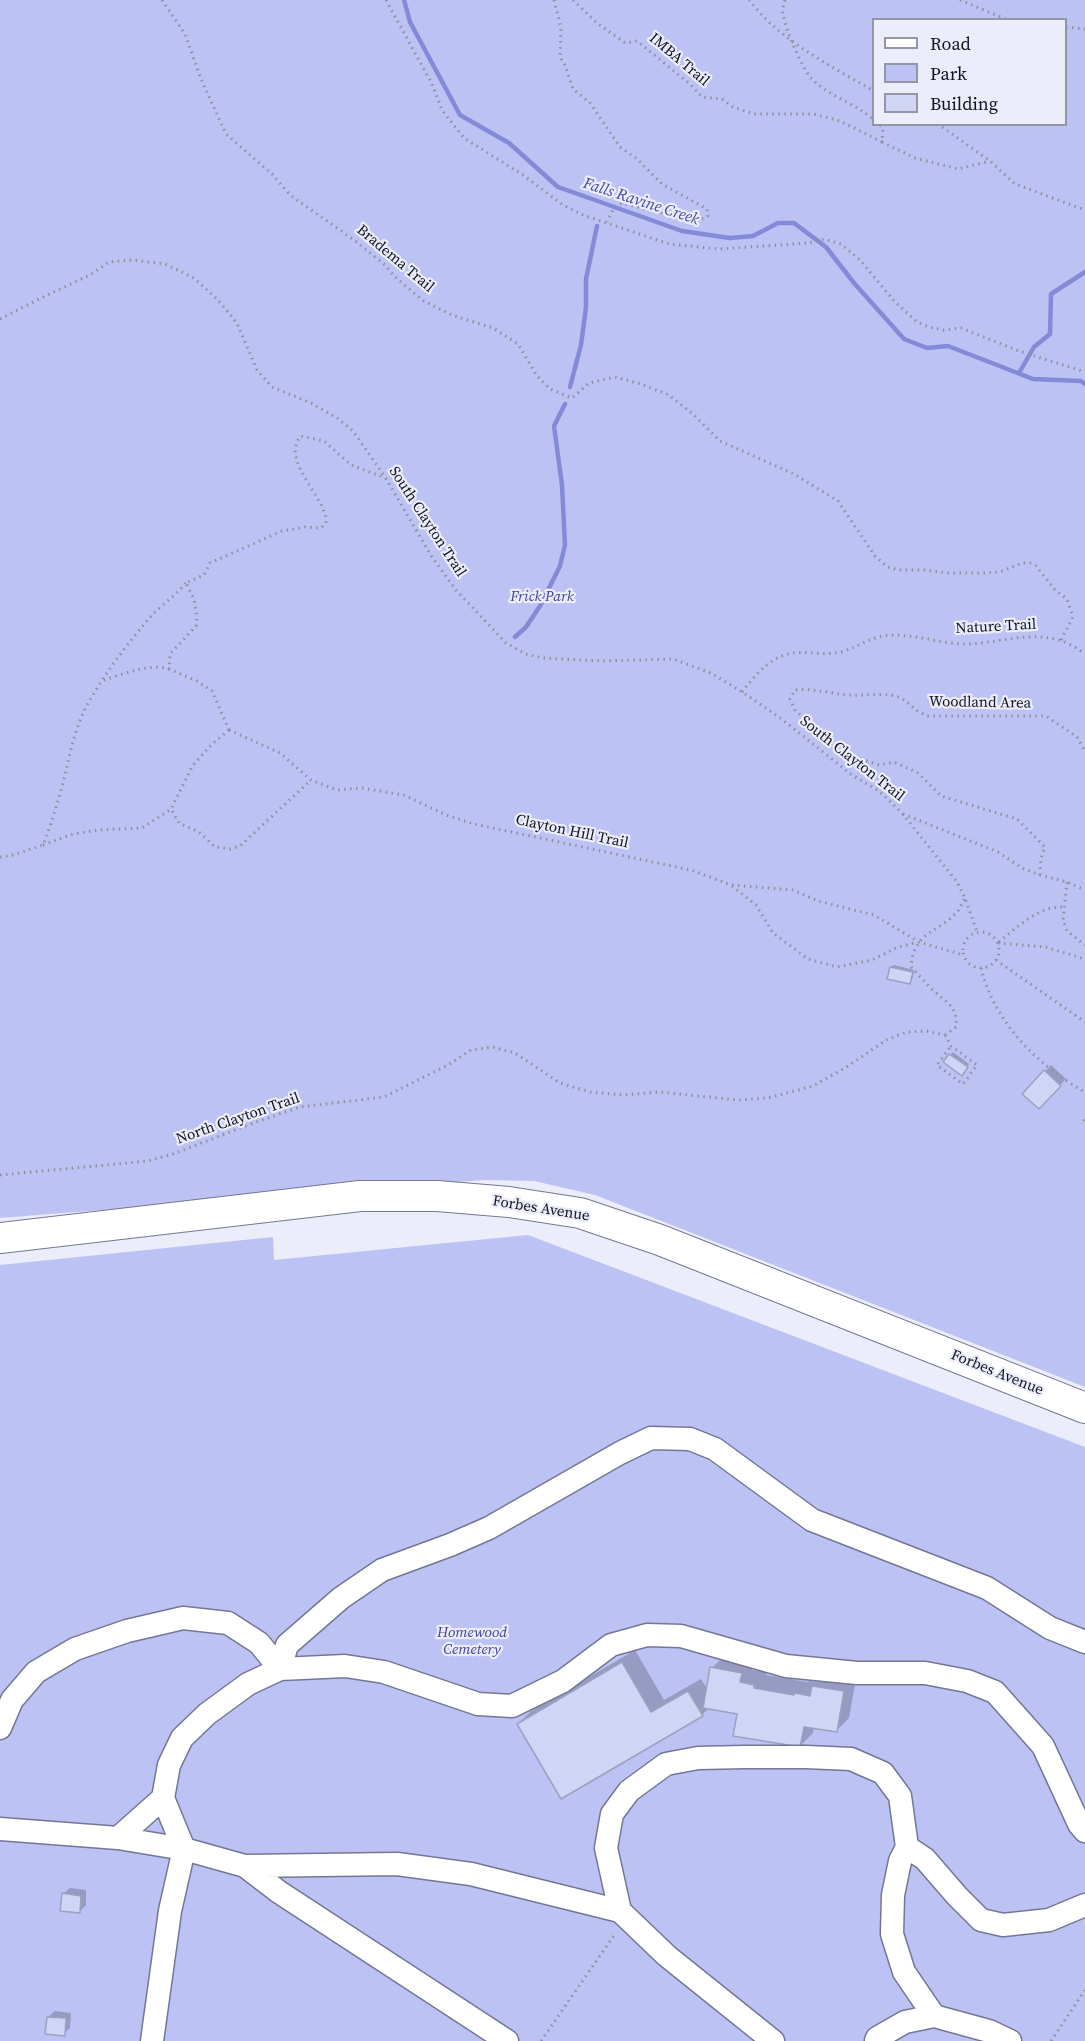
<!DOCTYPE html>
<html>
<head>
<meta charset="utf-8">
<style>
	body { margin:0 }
	#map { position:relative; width:1085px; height:2041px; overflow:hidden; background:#ebedfb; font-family:"Source Serif 4",serif }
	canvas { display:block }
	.legend { position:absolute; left:872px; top:18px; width:195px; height:108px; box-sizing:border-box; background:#ebedfb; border:2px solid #9496a3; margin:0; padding:8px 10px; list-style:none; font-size:18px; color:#12131f }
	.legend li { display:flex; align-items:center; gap:12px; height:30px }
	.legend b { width:30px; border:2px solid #9496a3 }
</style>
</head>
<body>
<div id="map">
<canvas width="1085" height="2041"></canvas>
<ul class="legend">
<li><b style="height:8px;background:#fff"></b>Road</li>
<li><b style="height:16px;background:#bcc2f3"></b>Park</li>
<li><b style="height:16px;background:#d0d5f6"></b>Building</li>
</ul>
</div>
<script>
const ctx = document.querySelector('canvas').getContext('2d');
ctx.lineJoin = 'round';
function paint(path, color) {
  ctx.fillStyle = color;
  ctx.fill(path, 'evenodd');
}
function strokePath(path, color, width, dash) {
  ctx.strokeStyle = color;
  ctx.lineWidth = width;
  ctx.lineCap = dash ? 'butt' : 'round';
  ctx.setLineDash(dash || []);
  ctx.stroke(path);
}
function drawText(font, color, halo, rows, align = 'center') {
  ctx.font = font + ' "Source Serif 4",serif';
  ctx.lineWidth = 4.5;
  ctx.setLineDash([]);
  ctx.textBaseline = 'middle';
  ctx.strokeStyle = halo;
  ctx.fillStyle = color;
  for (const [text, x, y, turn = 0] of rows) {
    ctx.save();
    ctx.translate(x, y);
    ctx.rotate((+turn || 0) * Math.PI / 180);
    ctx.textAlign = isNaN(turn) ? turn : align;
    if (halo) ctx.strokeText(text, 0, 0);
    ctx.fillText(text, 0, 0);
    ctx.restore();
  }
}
paint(new Path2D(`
	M 0,0 L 1085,0 L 1085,1387 L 595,1195 L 534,1181 L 483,1180 L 0,1218 ZM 874,20 L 1066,20 L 1066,124 L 874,124 Z
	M 528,1235 L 1085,1447 L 1085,2041 L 0,2041 L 0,1265 L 273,1237 L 274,1260 Z`), '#bcc2f3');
paint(new Path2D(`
	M 894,965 L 914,970 L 912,980 L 909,982 L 891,967 Z
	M 953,1052 L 969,1064 L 964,1071 L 945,1062 Z
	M 1051,1065 L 1066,1079 L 1039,1107 L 1025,1094 Z
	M 635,1650 L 664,1700 L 701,1679 L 708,1690 L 712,1668 L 725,1655 L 754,1660 L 752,1670 L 767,1672 L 766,1675 L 807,1682 L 809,1681 L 818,1682 L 826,1674 L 856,1679 L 849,1718 L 836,1731 L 814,1727 L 813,1733 L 800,1746 L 739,1713 L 709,1708 L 702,1715 L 518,1724 L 531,1711 Z
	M 70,1888 L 86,1890 L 86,1905 L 79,1912 L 63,1894 Z
	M 55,2011 L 71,2013 L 70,2028 L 64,2034 L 48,2017 Z`), '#0003');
strokePath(new Path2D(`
	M 404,0 L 410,22 L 460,115 L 509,143 L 558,187 L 682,231 L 730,238 L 753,236 L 778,223 L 794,223 L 826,247 L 854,283 L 904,339 L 927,348 L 948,346 L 1033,379 L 1081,381 L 1085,384
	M 1019,373 L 1034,347 L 1050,334 L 1051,294 L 1085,272
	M 570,387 L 581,345 L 586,307 L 586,279 L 597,226
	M 515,637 L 526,627 L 540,606 L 560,566 L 565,545 L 562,485 L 554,426 L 565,404`), '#838ad7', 4.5);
const building = new Path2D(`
	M 890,967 L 913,972 L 910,984 L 887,979 Z
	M 949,1054 L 968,1067 L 962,1076 L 943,1062 Z
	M 1044,1070 L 1061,1086 L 1039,1109 L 1022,1094 Z
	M 622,1662 L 651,1712 L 688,1691 L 703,1716 L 561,1799 L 517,1724 Z
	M 710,1667 L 742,1673 L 740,1682 L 754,1685 L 754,1688 L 794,1695 L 795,1693 L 810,1696 L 812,1686 L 844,1691 L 837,1732 L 804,1727 L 800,1747 L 733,1736 L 737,1714 L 703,1708 Z
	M 62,1893 L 81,1896 L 80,1913 L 60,1911 Z
	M 47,2017 L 66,2018 L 65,2036 L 45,2034 Z`);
paint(building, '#d0d5f6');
strokePath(building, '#9ca1c1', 1.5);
const minor = new Path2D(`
	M 280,1669 L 287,1645 L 341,1598 L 382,1570 L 450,1545 L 489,1528 L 620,1453 L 651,1438 L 690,1439 L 715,1449 L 812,1520 L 987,1588 L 1050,1628 L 1085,1642
	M 0,1728 L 12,1700 L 36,1672 L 75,1649 L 127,1631 L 183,1618 L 228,1623 L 259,1643 L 280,1669
	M 0,1829 L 118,1838 L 163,1798 L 169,1765 L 182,1738 L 207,1714 L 248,1684 L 280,1669 L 345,1666 L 384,1672 L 478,1704 L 512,1706 L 563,1681 L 611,1645 L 647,1635 L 681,1636 L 786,1666 L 857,1673 L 925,1673 L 967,1681 L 995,1692 L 1043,1746 L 1079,1824 L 1085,1831
	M 118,1838 L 184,1849 L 163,1798
	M 907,1847 L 925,1859 L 957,1896 L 981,1920 L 1003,1925 L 1049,1920 L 1085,1905
	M 245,1866 L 279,1892 L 507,2041
	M 620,1911 L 606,1848 L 612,1814 L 629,1791 L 666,1764 L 698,1758 L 745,1757 L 806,1757 L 851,1759 L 883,1773 L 900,1796 L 907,1847 L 900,1861 L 893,1895 L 892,1934 L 904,1972 L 934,2016
	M 152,2041 L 170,1911 L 184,1849 L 245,1866 L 397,1864 L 471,1874 L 620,1911 L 667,1956 L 773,2041
	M 876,2041 L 877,2038 L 905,2022 L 934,2016 L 989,2031 L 1010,2041`);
const major = new Path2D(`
	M 0,1238 L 360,1196 L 437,1196 L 509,1202 L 580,1213 L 660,1240 L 1085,1408`);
strokePath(minor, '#737795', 25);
strokePath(major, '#737795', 32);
strokePath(new Path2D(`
	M 162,0 L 185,34 L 201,79 L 226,134 L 273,175 L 290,195 L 354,240 L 385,265 L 394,276 L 422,300 L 452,315 L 493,328 L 518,344 L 537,376 L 550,389 L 572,398 L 589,383 L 615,377 L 641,384 L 669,395 L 694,415 L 720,441 L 794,474 L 838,501 L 875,556 L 887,567 L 899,570 L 924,570 L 948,573 L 983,573 L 1000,572 L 1022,563 L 1030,563 L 1036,566 L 1055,590 L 1067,599 L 1073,617 L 1061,640
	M 386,0 L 432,84 L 442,110 L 464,138 L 523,175 L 563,205 L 583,215 L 669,244 L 719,249 L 808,243 L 824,239 L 841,244 L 860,260 L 895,302 L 917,322 L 929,327 L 944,330 L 961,328 L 1019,351 L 1085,372
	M 554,0 L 561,28 L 560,57 L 565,65 L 573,89 L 590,103 L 620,147 L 637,159 L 662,184 L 707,209 L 708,216 L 699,220 L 647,210 L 623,203 L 614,207 L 607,222
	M 573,0 L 597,23 L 625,43 L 637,41 L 690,84 L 702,97 L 722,99 L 733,107 L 754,114 L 814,114 L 840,121 L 882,142 L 883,128 L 879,124
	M 749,0 C 756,8 763,17 771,24 C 801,51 839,71 874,91
	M 785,0 C 784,4 782,9 783,14 C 785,28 802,68 811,78 C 828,96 855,103 874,120
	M 960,0 L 1008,20
	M 1066,27 L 1085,29
	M 937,124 L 948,131 L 990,161 L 1015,184 L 1085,210
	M 882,142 L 915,158 L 958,169 L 990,161
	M 0,319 L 45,296 L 90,275 L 109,262 L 132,260 L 165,264 L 194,278 L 218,300 L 237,323 L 257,370 L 272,387 L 311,403 L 337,418 L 353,431 L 385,477 L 432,557 L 456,590 L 506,643 L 526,654 L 543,658 L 602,661 L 673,659 L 711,673 L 742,692 L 779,717 L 852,775 L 879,791 L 902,813 L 957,882 L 965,898 L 977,932
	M 104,680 C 124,674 149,663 169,669
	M 742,692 C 754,677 767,660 787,654 C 804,650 825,656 841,652 C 860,647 871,635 893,635 C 918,635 942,644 966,644 C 1010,643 1045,623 1085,654
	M 229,730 L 280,753 L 311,780 L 337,790 L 362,788 L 404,795 L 446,815 L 474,824 L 691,870 L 731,885 L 793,890 L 818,901 L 874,915 L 919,942 L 963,955
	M 229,730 L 212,691 L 197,681 L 169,669 L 170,654 L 196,626 L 197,617 L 194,599 L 186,583 L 204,575 L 210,563 L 282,531 L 305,527 L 321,528 L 326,523 C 329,500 279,461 301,436 L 324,441 L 351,465 L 383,477
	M 229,730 L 212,744 L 193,765 L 171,809 L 179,823 L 199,832 L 215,847 L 230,849 L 240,846 L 311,780
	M 903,814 L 998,852 L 1022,868 L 1040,875 L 1067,882 L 1085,890
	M 43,845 L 73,834 L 99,830 L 142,828 L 171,809
	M 0,857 L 13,855 L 43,845 C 52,822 59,799 65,775 C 70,753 75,729 85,709 C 103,675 128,643 152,615 C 163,604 176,595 186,583
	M 1040,875 L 1041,858 L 1045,847 L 1017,819 L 941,796 L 918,773 L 894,762 L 879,765 L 836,750 L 823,736 L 795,710 L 790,699 L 795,690 C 814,688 831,694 850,695 C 864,696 889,692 901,698 C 911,704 914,711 928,716 L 1046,716 L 1077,737 L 1085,751
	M 1067,882 L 1063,920 L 1067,931 L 1085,945
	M 732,886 L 756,905 L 773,933 L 808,959 L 837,967 L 872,960 L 896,948 L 917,942
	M963 950a18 18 0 1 1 36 0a18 18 0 1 1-36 0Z
	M 999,942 C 1018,926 1039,906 1064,907
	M 998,943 L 1045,947 L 1085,959
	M 996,960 L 1085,1022
	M 981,968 C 994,1022 1038,1066 1085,1092
	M 945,1035 L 956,1027 C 958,1007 947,1003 935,992 C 926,984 919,975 911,967 C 913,931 939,933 958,911 C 960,907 963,902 965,898
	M 945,1035 L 951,1046 L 977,1065 L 963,1084 L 937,1065 L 951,1046
	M 1084,1121 L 1085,1119
	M 0,1175 L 148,1161 L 173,1154 L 256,1122 L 300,1107 L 384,1097 L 448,1065 L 471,1050 L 493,1047 L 515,1053 L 560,1083 L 590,1092 L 624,1095 L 659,1092 L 738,1100 L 768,1098 L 813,1086 L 845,1068 L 888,1039 L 907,1032 L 926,1031 L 945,1035
	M 541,2041 L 615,1934
	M 1051,2041 L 1085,1990`), '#8f909e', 3, [1.5, 4.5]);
strokePath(minor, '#fff', 22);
strokePath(major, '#fff', 30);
drawText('15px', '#12131f', '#ebedfb', [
	["IMBA Trail",679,60,40],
	["Bradema Trail",395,259,40],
	["South Clayton Trail",427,522,57],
	["Nature Trail",996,627,-3],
	["Woodland Area",980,703,1],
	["South Clayton Trail",852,759,38],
	["Clayton Hill Trail",572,832,12],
	["North Clayton Trail",238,1119,-19],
	["Forbes Avenue",541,1209,9],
	["Forbes Avenue",997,1373,22]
]);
drawText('italic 15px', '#42419b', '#ebedfb', [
	["Frick Park",542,597],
	["Homewood",472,1633],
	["Cemetery",472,1650]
]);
drawText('italic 16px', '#4747a2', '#ebedfb', [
	["Falls Ravine Creek",641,202,18]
]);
</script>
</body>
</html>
